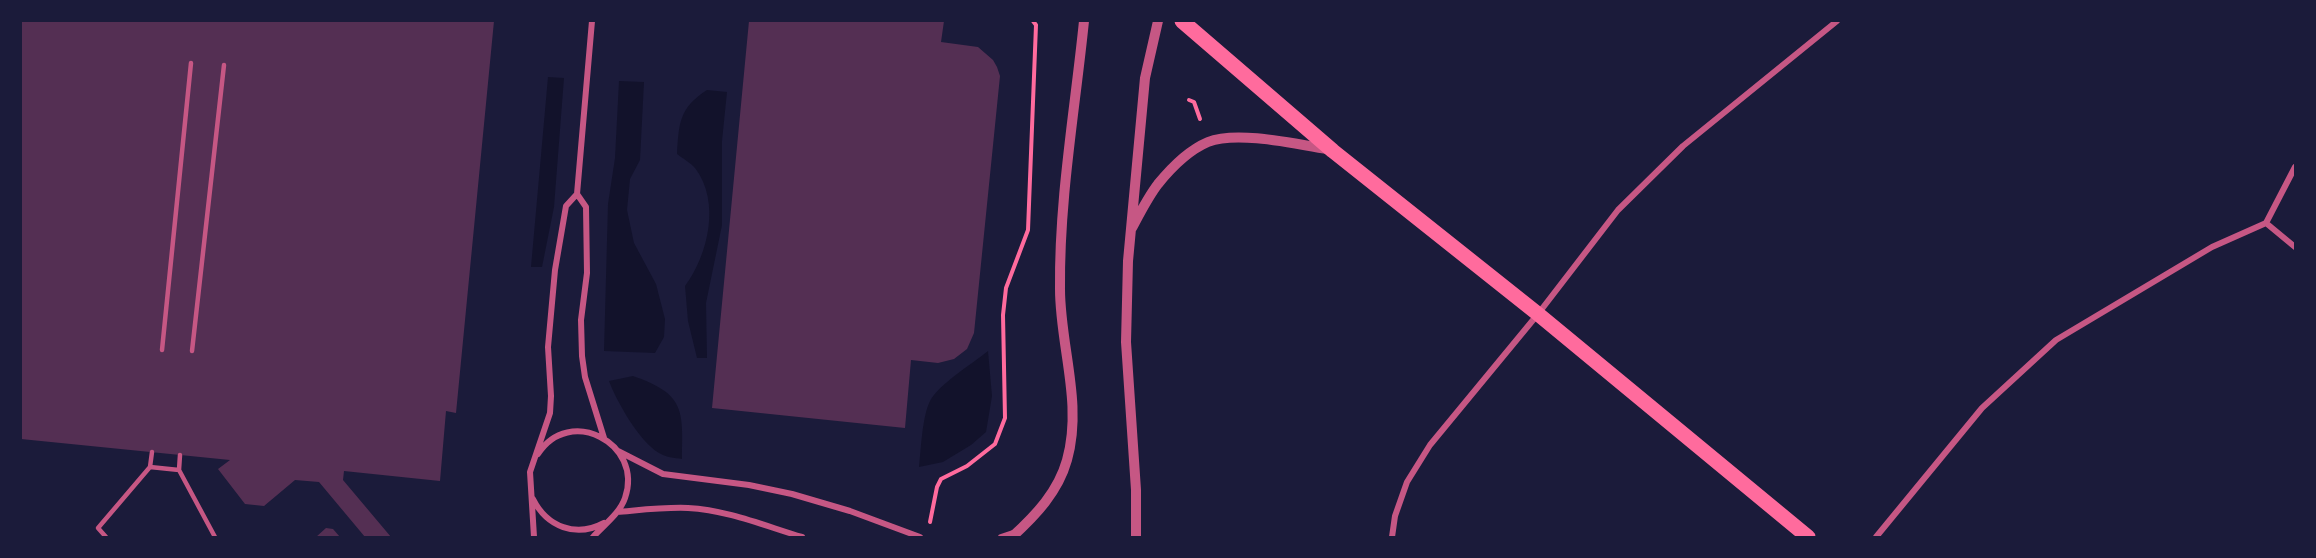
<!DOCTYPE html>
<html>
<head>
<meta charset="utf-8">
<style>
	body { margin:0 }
	#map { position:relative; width:2316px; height:558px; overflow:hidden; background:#1b1b3a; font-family:"Crimson Pro",serif }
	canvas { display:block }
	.frame { position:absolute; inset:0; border:22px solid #1b1b3a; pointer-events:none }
</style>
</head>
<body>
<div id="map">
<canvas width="2316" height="558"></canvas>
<div class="frame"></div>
</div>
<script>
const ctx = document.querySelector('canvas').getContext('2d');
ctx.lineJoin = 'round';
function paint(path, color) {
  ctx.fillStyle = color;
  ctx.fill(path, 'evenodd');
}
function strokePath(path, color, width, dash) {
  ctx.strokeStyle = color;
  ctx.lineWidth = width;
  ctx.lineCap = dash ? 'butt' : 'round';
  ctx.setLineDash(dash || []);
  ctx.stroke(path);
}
paint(new Path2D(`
	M 548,77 L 564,78 L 554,207 L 542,267 L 531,267 Z
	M 619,81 L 644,82 L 640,160 L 630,179 L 627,210 L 634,243 L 656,284 L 665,319 L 664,337 L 655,353 L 604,351 L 608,204 L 615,158 Z
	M 707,90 L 727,92 L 722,141 L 722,225 L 706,303 L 707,358 L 697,358 L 688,321 L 685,286 C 708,255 721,202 695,168 C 691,163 682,158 677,154 C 679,123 679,108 707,90 Z
	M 988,351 L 992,396 L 986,432 L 971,445 L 943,462 L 919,467 C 921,450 922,417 930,401 C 939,384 972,364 988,351 Z
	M 633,376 C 685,394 683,410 682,459 C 675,458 665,457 659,453 C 639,441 617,402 609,381 Z`), '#12122b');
paint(new Path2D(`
	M 21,21 L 494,21 L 456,413 L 446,411 L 440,481 L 344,471 L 343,480 L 391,537 L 365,537 L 319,482 L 295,480 L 264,506 L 245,504 L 218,469 L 230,460 L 21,439 Z
	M 749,21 L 944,21 L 941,42 L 978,47 L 993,60 L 997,67 L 1000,76 L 974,333 L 967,349 L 954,359 L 938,363 L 911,360 L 905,428 L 712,408 Z
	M 326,528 L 333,529 L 340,537 L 316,537 Z`), '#542f53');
strokePath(new Path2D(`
	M 1189,100 L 1194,102 L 1200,119
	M 930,522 L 937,487 L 941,479 L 967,466 L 995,444 L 1005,418 L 1003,315 L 1006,288 L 1028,230 L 1036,25 L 1033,21`), '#ff6b9d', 4);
strokePath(new Path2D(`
	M 162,350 L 191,63
	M 192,351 L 224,65
	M 180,455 L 179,470 L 215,537
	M 150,467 L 179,470
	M 106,537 L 98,528 L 150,467 L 152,452`), '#c65784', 4.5);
strokePath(new Path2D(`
	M 577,194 L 586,207 L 587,273 L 581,320 L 582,356 L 585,377 L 604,438
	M 2266,223 L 2295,247
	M 618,451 L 663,474 L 749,485 L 792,494 L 850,511 L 920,537
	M 538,454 C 569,405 644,443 625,498 C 620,513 604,525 593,537
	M 533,499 C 547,527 576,538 604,523
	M 617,512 C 641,510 665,507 688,508 C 727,510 765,526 802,537
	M 534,537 L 530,472 L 550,413 L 551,396 L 548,347 L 555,270 L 566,206 L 577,194 L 592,21
	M 1001,537 L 1013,533
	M 1392,537 L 1395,516 L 1407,482 L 1430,445 L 1538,314 L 1618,210 L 1683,146 L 1837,21
	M 1876,537 L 1982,408 L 2056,340 L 2212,247 L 2266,223 L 2295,167`), '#c65784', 6);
strokePath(new Path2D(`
	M 1132,228 C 1140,213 1148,197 1158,184 C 1171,168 1189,150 1208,142 C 1238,130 1300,145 1332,150
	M 1012,537 C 1036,515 1058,492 1067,460 C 1083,403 1060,346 1060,289 C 1059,199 1075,110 1084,21
	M 1136,537 L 1136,490 L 1126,342 L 1128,261 L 1145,78 L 1158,21`), '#c65784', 10);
strokePath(new Path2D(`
	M 1182,21 L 1333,151 L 1538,314 L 1808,537`), '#ff6b9d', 15);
</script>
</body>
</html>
